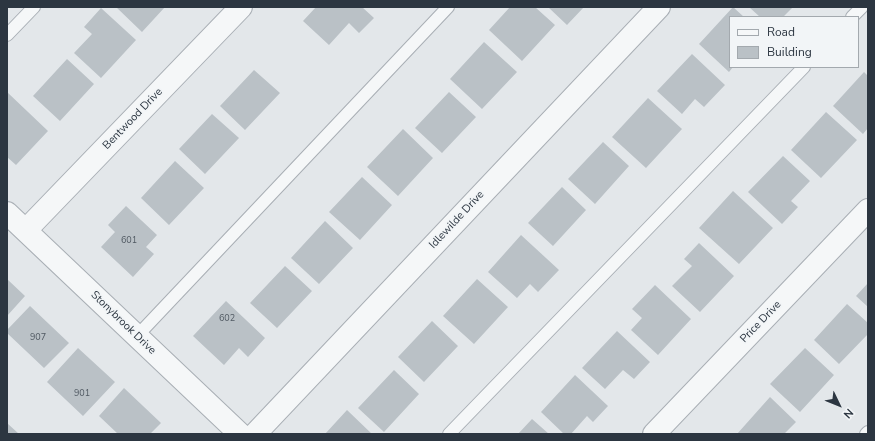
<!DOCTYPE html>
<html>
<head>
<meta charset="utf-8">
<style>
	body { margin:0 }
	#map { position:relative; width:875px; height:441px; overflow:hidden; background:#e3e7ea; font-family:"Nunito Sans",sans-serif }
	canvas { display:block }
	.frame { position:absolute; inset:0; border:8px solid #2c3641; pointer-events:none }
	.legend { position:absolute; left:729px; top:16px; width:130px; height:52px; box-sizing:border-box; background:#f2f5f7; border:1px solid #a3a9ae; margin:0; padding:5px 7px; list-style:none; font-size:12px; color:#2c3641 }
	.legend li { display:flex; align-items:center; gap:8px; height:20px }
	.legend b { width:20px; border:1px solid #a3a9ae }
	.north { position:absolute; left:819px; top:385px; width:40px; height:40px; -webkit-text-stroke:3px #f2f5f7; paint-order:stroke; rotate:133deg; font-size:11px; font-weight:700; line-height:16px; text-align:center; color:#2c3641 }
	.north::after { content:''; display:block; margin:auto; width:14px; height:18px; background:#2c3641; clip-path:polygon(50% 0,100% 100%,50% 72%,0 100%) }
</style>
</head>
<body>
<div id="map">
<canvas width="875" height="441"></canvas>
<div class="frame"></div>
<ul class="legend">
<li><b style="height:5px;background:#f5f7f8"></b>Road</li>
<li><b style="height:11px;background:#bac1c6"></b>Building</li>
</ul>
<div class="north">N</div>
</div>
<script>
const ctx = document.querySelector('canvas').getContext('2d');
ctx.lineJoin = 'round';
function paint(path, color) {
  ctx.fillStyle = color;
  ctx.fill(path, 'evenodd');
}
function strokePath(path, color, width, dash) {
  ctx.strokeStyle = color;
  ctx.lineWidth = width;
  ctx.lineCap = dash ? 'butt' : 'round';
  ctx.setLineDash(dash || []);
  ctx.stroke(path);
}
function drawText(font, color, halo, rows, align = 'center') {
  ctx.font = font + ' "Nunito Sans",sans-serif';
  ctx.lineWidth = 3.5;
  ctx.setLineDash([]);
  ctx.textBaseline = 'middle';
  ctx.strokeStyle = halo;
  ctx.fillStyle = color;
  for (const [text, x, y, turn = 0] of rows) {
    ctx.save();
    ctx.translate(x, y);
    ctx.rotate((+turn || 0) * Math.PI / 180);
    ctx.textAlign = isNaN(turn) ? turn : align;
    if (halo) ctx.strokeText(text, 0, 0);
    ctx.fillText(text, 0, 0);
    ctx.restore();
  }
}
paint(new Path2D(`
	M 116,7 L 165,7 L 142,32 Z
	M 316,7 L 362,7 L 374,18 L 359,33 L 349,23 L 329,45 L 303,21 Z
	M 510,7 L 535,7 L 555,25 L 522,61 L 489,30 Z
	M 548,7 L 584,7 L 567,25 Z
	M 733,7 L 744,17 L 730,17 L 730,67 L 733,67 L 729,72 L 699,44 Z
	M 749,7 L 793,7 L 783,17 L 760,17 Z
	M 101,8 L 136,40 L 101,78 L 74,53 L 92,34 L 84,27 Z
	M 484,42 L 517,72 L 482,109 L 450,79 Z
	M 692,54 L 725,85 L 704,107 L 695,99 L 682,114 L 657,91 Z
	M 67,59 L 94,84 L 60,121 L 33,96 Z
	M 254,70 L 280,93 L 245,130 L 220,106 Z
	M 864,72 L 868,76 L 868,128 L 863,134 L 833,106 Z
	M 7,92 L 48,131 L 16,165 L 7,157 Z
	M 449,92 L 476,117 L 442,153 L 415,128 Z
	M 648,98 L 682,129 L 646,168 L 612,137 Z
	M 826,112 L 857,140 L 821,178 L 791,150 Z
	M 212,114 L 239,138 L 205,174 L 179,149 Z
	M 403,129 L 433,158 L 398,196 L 367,167 Z
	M 603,142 L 629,166 L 595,204 L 568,179 Z
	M 783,156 L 810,181 L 791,201 L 798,207 L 782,224 L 748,192 Z
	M 175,161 L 204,188 L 169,225 L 141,198 Z
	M 362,177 L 392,205 L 360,240 L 329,212 Z
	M 562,187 L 586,210 L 553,246 L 528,223 Z
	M 733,191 L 773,228 L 739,264 L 699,228 Z
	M 126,206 L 157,235 L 146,247 L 154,254 L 133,277 L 101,247 L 115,232 L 108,225 Z
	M 325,221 L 353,248 L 319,284 L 291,258 Z
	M 521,235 L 559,270 L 538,292 L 530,284 L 517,298 L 488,272 Z
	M 699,243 L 734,276 L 700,312 L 672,286 L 692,266 L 684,259 Z
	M 285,266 L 312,291 L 277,328 L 250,303 Z
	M 7,279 L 25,296 L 7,316 Z
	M 477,279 L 508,307 L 474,344 L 443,316 Z
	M 868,283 L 868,307 L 856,296 Z
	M 655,285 L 691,319 L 658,355 L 631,330 L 642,318 L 632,309 Z
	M 226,301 L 265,338 L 248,357 L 239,348 L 224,365 L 193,336 Z
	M 847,304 L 868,323 L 868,334 L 839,364 L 814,340 Z
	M 30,306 L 69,343 L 44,368 L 7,333 L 7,330 Z
	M 432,321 L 458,346 L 424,382 L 398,357 Z
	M 617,331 L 650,362 L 634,379 L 623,370 L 605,389 L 582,368 Z
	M 78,348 L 115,382 L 83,416 L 47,382 Z
	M 805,348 L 834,375 L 800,412 L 770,384 Z
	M 394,370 L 419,394 L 384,432 L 358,408 Z
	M 575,375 L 608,406 L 593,422 L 587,416 L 571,434 L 564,434 L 541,412 Z
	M 124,388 L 161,423 L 150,434 L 118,434 L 99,416 Z
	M 770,397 L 796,422 L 784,434 L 737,434 Z
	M 347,410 L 372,434 L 325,434 Z
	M 532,419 L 549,434 L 518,434 Z
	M 7,423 L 19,434 L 7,434 Z`), '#bac1c6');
const service = new Path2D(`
	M 852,17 L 862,7
	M 7,35 L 34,7
	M 137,336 L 448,7
	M 449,434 L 804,67
	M 866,434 L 868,432`);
const minor = new Path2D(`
	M 7,213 L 240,434
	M 26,230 L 241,7
	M 255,434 L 659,7
	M 654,434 L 868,210`);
strokePath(service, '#a8aeb4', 14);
strokePath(minor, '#a8aeb4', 24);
strokePath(service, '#f5f7f8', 12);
strokePath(minor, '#f5f7f8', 22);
drawText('9px', '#505962', null, [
	["601",129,241],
	["602",227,319],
	["907",38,338],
	["901",82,394]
]);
drawText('11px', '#2c3641', '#f2f5f7', [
	["Bentwood Drive",133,119,-46],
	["Idlewilde Drive",457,220,-47],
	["Price Drive",761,322,-46],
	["Stonybrook Drive",123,323,44]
]);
</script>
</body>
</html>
